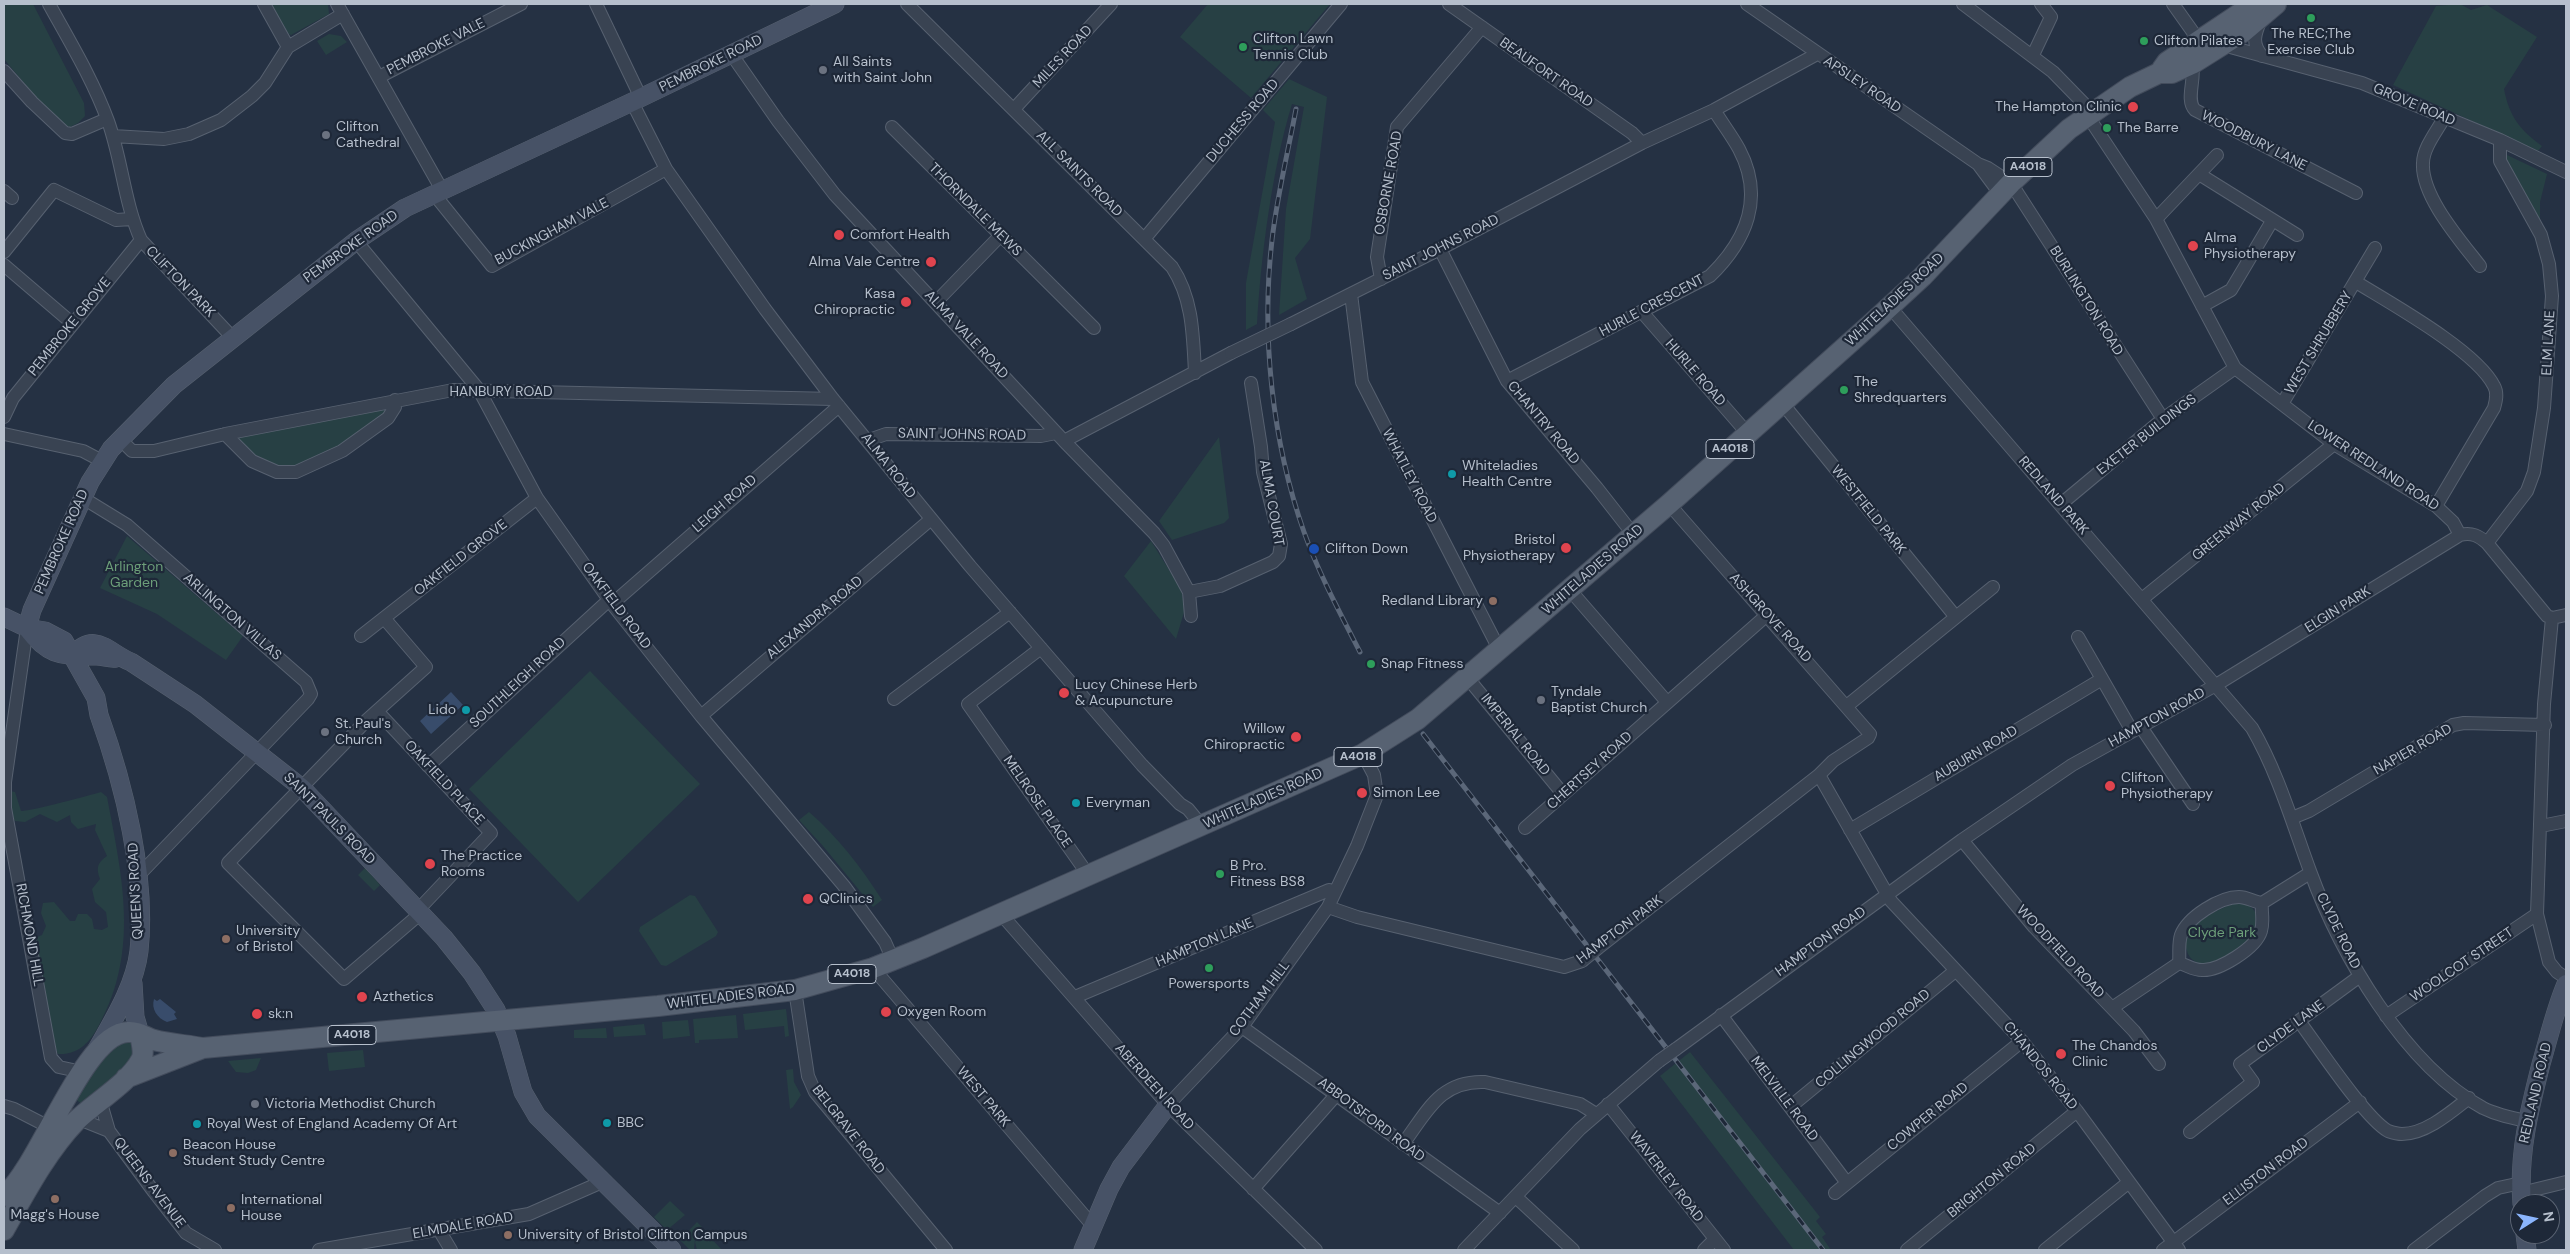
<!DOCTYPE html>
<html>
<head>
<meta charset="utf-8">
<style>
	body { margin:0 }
	#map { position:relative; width:2570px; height:1254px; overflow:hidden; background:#253143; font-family:"DM Sans",sans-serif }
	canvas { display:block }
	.frame { position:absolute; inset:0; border:5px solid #b6bfcc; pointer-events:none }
	.north { position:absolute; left:2510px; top:1194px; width:50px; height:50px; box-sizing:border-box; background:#1e2838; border:1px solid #5b6473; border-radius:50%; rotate:80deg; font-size:14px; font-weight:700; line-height:20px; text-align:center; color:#b6bfcc }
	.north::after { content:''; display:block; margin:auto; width:18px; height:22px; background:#8bb5fd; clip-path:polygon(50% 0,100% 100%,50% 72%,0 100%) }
</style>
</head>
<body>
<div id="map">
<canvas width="2570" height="1254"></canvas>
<div class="frame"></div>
<div class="north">N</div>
</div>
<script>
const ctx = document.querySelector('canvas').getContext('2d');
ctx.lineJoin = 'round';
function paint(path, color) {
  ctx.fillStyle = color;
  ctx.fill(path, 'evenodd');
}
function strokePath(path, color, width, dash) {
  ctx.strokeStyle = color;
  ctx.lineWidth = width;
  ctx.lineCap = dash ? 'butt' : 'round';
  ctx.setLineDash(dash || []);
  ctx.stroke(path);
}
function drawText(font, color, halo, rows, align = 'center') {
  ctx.font = font + ' "DM Sans",sans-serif';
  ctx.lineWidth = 4.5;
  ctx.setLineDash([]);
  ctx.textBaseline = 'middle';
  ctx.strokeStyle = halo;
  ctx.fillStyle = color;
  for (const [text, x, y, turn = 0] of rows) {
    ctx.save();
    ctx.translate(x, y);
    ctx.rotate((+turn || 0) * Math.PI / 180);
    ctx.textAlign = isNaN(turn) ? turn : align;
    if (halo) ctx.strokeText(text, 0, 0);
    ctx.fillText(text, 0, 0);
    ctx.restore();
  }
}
paint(new Path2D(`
	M 4,4 L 33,4 L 84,103 L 85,116 L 78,123 L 70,127 L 57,123 L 4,59 Z
	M 269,4 L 328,4 L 329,14 L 291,35 L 285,32 Z
	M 1208,4 L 1330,4 L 1251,98 L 1180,37 Z
	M 2460,4 L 2471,10 L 2487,5 L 2537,37 L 2504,89 C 2509,116 2520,130 2542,146 L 2538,151 L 2393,85 L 2436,6 Z
	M 329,34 L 341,36 L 347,42 L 326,55 L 317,41 Z
	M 1289,79 L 1327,97 L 1310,239 L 1295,258 L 1307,299 L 1279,315 L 1286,209 L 1304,107 L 1292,104 C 1272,169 1261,256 1257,324 L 1246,330 L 1246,283 L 1275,122 L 1263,110 Z
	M 2505,154 L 2547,174 L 2540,202 L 2540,222 L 2505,158 Z
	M 390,405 L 381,419 L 338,449 L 302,465 L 278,466 L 255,458 L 236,437 Z
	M 1219,437 L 1229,518 L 1224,523 L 1172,540 L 1159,521 Z
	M 127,536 L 243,636 L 226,660 L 157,614 L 100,588 Z
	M 1151,541 L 1181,589 L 1185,609 L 1176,639 L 1124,576 Z
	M 590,671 L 700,784 L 578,902 L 469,789 Z
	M 10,791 L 15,792 L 21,811 C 28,812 91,795 101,792 L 107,797 C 122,876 140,950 99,1025 C 90,1042 79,1055 58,1054 L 54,1047 L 35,938 L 42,935 L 46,926 L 41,913 L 43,903 L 54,902 L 70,921 L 75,921 L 78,914 L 87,914 L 92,919 L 94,929 L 102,930 L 108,927 L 106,912 L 95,902 L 92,889 L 100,879 C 96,868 97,863 107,856 L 95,830 L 96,824 L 78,829 L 71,822 L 70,815 L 57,822 L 40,814 L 25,822 L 15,821 L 11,815 Z
	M 809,812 C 838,837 861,867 882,900 L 873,907 L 823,846 L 799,820 Z
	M 365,868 L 380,885 L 374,891 L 358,875 Z
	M 690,895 L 695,896 L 718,932 L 716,936 L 666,966 L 661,965 L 639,931 L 640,927 Z
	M 2241,902 C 2249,905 2256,909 2257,918 C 2259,944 2225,958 2204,965 C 2196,963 2189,959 2187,951 C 2179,926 2222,906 2241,902 Z
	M 786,1009 L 789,1036 L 785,1037 L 784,1026 L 745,1030 L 743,1014 Z
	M 736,1015 L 738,1038 L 699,1040 L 699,1043 L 695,1043 L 693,1019 Z
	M 688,1020 L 690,1036 L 663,1039 L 662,1022 Z
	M 644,1024 L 646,1035 L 614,1037 L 613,1027 Z
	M 606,1028 L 607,1038 L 574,1038 L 574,1030 Z
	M 113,1041 L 131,1042 L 135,1049 L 131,1061 L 83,1105 L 74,1098 Z
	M 363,1050 L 365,1067 L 329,1071 L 327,1053 Z
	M 1690,1052 L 1820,1217 L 1816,1221 L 1826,1234 L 1822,1237 L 1831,1250 L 1794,1250 L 1660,1076 Z
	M 261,1058 L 256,1070 L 248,1073 L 236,1072 L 228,1061 Z
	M 793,1069 L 794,1082 L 801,1095 L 793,1107 L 790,1109 L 786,1070 Z
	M 670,1201 L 685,1215 L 667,1230 L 654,1217 Z
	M 697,1222 L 702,1227 L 695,1238 L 694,1250 L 690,1250 L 680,1240 Z
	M 704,1231 L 722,1250 L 697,1250 L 695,1242 Z`), '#274044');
paint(new Path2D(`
	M 451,692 L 463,705 L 431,734 L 420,721 Z
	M 154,999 L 157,1001 L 160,999 L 176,1012 L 174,1014 L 177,1019 L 167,1022 C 157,1018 151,1009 154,999 Z`), '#384c6b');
const street = new Path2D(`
	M 49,4 C 70,42 93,80 108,121 C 122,160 124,202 141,240 L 232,337
	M 264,4 L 288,47
	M 337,4 L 442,190
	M 596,4 L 641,98
	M 907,4 L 1172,267 C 1193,299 1193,335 1195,373
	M 1449,4 L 1632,133 L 1642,143
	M 1747,4 L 1978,164 L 1988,168 L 2011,183 L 2163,419
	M 1963,4 L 2053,72 L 2092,112
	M 2173,4 L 2200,42
	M 2261,19 C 2255,34 2251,43 2262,56
	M 2223,45 L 2362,83 L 2500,140 L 2566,172
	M 732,55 L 778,121 L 835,195 L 1064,441 L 1154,533 L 1164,546 L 1189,592 L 1191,616
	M 2033,55 L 2051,17 L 2041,4
	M 2192,64 C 2196,78 2185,100 2195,110 L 2356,193
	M 4,71 L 32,102 L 65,133 L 72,134 L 107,119
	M 379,77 L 521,4
	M 632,102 L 666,169 L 765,309 L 833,399 L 970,566 L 1142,765 L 1180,804 L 1188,809 L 1202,826
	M 1014,109 L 1111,4
	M 2087,115 L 2156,219 L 2235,368 L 2334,444 L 2436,506 L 2453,522 L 2460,535
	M 2444,118 C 2437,131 2423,148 2423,163 C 2421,196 2460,240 2480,266
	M 892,127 L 1094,328
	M 113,136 L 164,139 L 189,134 L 221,120 L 252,96 L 265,83 L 288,47 L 343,14
	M 1978,164 L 2001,195
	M 2199,174 L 2297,235
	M 4,191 L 12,198
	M 434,194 L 492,266 L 666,169
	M 2156,219 L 2217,155
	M 1145,238 L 1341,4
	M 356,241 L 479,390 L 537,498 L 612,604 L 701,716 L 844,886 L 885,942 L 893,960
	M 1440,249 L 1507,381 L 1597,488 L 1633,534
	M 4,252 L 54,190 L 116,220 L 132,219
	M 4,265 L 73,324
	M 1381,279 L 1377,257 L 1397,127 L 1482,27
	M 2356,282 C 2390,303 2477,351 2494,386 C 2498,393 2496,401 2494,408 L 2436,506
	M 1351,294 L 1362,382 L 1499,649
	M 936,302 L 1000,236
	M 2202,306 L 2231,290 L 2272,221
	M 1890,307 L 2252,728 C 2278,773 2292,822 2310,871 C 2340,953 2404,1065 2483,1108 C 2497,1115 2512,1118 2527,1121
	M 1642,312 L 1748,434
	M 1291,324 L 1440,249 L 1642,143 L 1714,110 L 1817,54
	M 1507,381 L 1710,276 C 1746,241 1765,198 1739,149 C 1732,136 1722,123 1714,110
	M 1783,404 L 1955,616
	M 2282,404 L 2375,248
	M 4,417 L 13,398 L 141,240
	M 4,434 L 83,451 L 102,461
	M 225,434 L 252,461 L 277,472 L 296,472 L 342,451 L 388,418 L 395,407 L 395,400
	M 120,439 L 132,451 L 154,451 L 225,434 L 453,390 L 833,399
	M 869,440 L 886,434 L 1041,436 L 1056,433
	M 1064,441 L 1231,353
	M 83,498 L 127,525 L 306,682 L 311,694 L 308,699 L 137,877
	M 2061,504 L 2163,419 L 2235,368
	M 2487,543 L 2527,491 L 2534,472 L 2544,408 L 2552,296 L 2549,264 L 2541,235 L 2500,161 L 2500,140
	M 1570,590 L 1667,702
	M 1189,592 L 1220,586 L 1273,562 L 1279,556 L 1281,544 L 1263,472 L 1261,447 L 1251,383
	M 2142,599 L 2334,444
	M 612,604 L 839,406
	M 384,618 L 426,667 L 368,719 L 228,863 L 344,979 L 421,913
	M 2552,618 L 2544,704 L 2537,914 L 2549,962 L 2557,972 L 2566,978
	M 27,628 L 5,782 L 5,808 L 51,1058 L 59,1067 L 82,1072
	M 361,636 L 537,498
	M 2078,637 L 2132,731
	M 1041,648 L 968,704 L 1089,876
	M 1466,676 L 1563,794
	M 894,699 L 1010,612
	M 1848,705 L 1993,587
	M 378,712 L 491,833 L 418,910
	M 701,716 L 930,520
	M 2141,727 L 2193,804
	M 428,766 L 609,600
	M 1819,775 L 1891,901 L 2022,1041 L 2077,1111 L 2179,1250
	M 2292,818 L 2309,811 L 2453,725 L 2464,723 L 2545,725
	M 2541,826 L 2566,821
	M 1525,828 L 1767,615
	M 1850,830 L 2102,679
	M 1962,840 L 2034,927 L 2134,1031 L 2159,1064
	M 1328,907 L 1357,917 L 1564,967 L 1582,961
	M 1001,914 L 1168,1105 L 1316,1250
	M 1598,948 L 1819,775 L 1833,761 L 1868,738 L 1870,734 L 1669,504
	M 2179,963 C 2180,954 2178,944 2181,935 C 2188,917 2220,897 2239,897 C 2247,897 2254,902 2262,903 L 2310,873
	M 2179,963 C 2187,965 2193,970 2202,970 C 2219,971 2256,948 2261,931 C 2264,921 2261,912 2262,903
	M 873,968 L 1093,1226
	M 795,990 L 808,1076 L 815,1092 L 946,1250
	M 1075,997 L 1329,890 L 1335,892
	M 2112,1008 L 2179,963
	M 1721,1015 L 1847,1183
	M 2386,1016 L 2537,914
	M 2299,1021 C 2317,1045 2365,1118 2388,1131 C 2391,1132 2398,1134 2402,1134 C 2426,1134 2451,1112 2469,1098
	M 1242,1027 L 1500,1213
	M 1676,1049 L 1962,840 L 2072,765 L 2216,685 L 2460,535 C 2472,532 2479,536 2487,543 L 2547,616 L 2552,618 L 2566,615
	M 100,1100 L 109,1131 L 154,1192 L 186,1233 L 215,1250
	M 1608,1104 L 1724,1250
	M 1168,1105 L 1242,1027 L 1328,907 L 1357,846 L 1377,795 L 1374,775 L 1363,754
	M 4,1106 L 14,1109 L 49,1127
	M 1790,1107 L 1955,971
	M 79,1119 L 109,1131
	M 2190,1132 L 2253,1082 L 2240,1064 L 2360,976
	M 1403,1144 C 1427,1112 1440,1080 1485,1082 L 1580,1104 L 1596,1114
	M 1253,1189 L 1337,1094
	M 1835,1193 L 2022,1041
	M 2521,1193 L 2566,1182
	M 1516,1197 L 1573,1250
	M 439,1230 L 451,1250
	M 319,1250 L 529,1214 L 602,1182
	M 1464,1250 L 1580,1129 L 1659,1061
	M 1704,1250 L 1715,1239
	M 1907,1250 L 2077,1111
	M 2045,1250 L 2129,1182
	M 2163,1250 L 2360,1102
	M 2414,1250 L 2485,1196 L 2498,1188 L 2521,1183`);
const secondary = new Path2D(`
	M 4,617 L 27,628 L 45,631 L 64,641 L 96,698 L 99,715 C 124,784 147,877 139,951 C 135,985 114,1019 97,1049
	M 27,628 L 32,610 L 90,482 L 111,449 L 174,385 L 356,241 L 405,208 L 632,102 L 835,4
	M 27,628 C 50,658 62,655 96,656 C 104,656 109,659 116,658
	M 72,656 C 95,629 108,653 131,662 L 195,704 L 302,788 L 444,938 L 472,973 L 496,1010 L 507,1036 L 523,1092 L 537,1116 L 672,1250
	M 133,983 L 135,1017 L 140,1034
	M 2522,1204 C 2518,1155 2529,1111 2541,1064 C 2549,1037 2555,1010 2566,984
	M 2525,1234 L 2527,1250
	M 1083,1250 L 1109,1189 L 1121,1167 L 1168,1105`);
const primary = new Path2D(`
	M 2162,69 L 2167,62 L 2254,4
	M 126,1078 L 203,1048 L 658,1006 L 795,990 L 873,968 L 923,948 L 1363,754 L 1418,719 L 1669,504 L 1872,323 L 1922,277 L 2011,183 L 2069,129 L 2130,87 L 2159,73 L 2172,73 L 2192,64 L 2243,32 L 2276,4
	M 4,1196 C 40,1167 83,1033 128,1032 C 137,1031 145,1037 154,1040 C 169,1044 187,1045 203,1048
	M 4,1230 C 25,1193 47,1151 76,1121 C 94,1103 129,1083 141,1060 C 145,1053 141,1042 140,1034`);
strokePath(street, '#576170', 14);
strokePath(secondary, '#576170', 19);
strokePath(primary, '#434c5c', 22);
strokePath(street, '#394352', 12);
strokePath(secondary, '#475266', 18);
strokePath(primary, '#576272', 20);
const rail = new Path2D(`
	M 1296,109 C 1288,152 1277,196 1272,240 C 1261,335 1272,441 1304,532 C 1319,574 1340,613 1360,652
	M 1423,734 L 1823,1250`);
strokePath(rail, '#5b6779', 5);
strokePath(rail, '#1e2838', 3, [9]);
const streetBridge = new Path2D(`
	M 1231,353 L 1291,324
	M 1582,961 L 1598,948
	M 1659,1061 L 1676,1049`);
strokePath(streetBridge, '#576170', 14, []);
strokePath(streetBridge, '#394352', 12);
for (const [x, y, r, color] of [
	[2311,18,5,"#2e9e5b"],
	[2144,41,5,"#2e9e5b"],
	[1243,47,5,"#2e9e5b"],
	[823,70,5,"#6b7280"],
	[2133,107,6,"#e0444e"],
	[2107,128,5,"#2e9e5b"],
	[326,135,5,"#6b7280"],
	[839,235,6,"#e0444e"],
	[2193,246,6,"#e0444e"],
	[931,262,6,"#e0444e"],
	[906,302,6,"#e0444e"],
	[1844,390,5,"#2e9e5b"],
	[1452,474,5,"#0f9aa8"],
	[1566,548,6,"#e0444e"],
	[1314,549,6,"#1a4fb4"],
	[1493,601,5,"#8d6e63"],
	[1371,664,5,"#2e9e5b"],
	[1064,693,6,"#e0444e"],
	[1541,700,5,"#6b7280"],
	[466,710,5,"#0f9aa8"],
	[325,732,5,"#6b7280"],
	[1296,737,6,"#e0444e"],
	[2110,786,6,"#e0444e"],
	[1362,793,6,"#e0444e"],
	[1076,803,5,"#0f9aa8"],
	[430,864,6,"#e0444e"],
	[1220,874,5,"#2e9e5b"],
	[808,899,6,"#e0444e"],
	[226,939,5,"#8d6e63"],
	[1209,968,5,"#2e9e5b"],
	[362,997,6,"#e0444e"],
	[886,1012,6,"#e0444e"],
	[257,1014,6,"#e0444e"],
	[2061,1054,6,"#e0444e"],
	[255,1104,5,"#6b7280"],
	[607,1123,5,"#0f9aa8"],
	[197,1124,5,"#0f9aa8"],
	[173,1153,5,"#8d6e63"],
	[55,1199,5,"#8d6e63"],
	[231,1208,5,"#8d6e63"],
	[508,1235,5,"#8d6e63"]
]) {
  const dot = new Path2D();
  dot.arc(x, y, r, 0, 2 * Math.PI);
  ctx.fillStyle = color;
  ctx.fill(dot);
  strokePath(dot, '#1e2838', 2);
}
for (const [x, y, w] of [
	[2028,167,48],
	[1730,449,48],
	[1358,757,48],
	[852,974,48],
	[352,1035,48]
]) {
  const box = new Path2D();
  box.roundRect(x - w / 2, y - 9.5, w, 19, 4);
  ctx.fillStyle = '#1e2838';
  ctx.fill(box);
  strokePath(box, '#b6bfcc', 1);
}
drawText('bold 12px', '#b6bfcc', null, [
	["A4018",2028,167],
	["A4018",1730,449],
	["A4018",1358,757],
	["A4018",852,974],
	["A4018",352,1035]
]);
drawText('14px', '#b6bfcc', '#1e2838', [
	["The REC;The",2311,34,"center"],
	["Exercise Club",2311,50,"center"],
	["Clifton Lawn",1253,39],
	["Tennis Club",1253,55],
	["Clifton Pilates",2154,41],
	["All Saints",833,62],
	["with Saint John",833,78],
	["The Hampton Clinic",2122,107,"right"],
	["Clifton",336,127],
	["Cathedral",336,143],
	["The Barre",2117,128],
	["Comfort Health",850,235],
	["Alma",2204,238],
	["Physiotherapy",2204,254],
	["Alma Vale Centre",920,262,"right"],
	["Kasa",895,294,"right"],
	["Chiropractic",895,310,"right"],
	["The",1854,382],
	["Shredquarters",1854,398],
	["Whiteladies",1462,466],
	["Health Centre",1462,482],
	["Bristol",1555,540,"right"],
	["Physiotherapy",1555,556,"right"],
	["Clifton Down",1325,549],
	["Redland Library",1483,601,"right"],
	["Snap Fitness",1381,664],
	["Lucy Chinese Herb",1075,685],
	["& Acupuncture",1075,701],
	["Tyndale",1551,692],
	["Baptist Church",1551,708],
	["Lido",456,710,"right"],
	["St. Paul's",335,724],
	["Church",335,740],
	["Willow",1285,729,"right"],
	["Chiropractic",1285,745,"right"],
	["Clifton",2121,778],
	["Physiotherapy",2121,794],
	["Simon Lee",1373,793],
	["Everyman",1086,803],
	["The Practice",441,856],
	["Rooms",441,872],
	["B Pro.",1230,866],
	["Fitness BS8",1230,882],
	["QClinics",819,899],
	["University",236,931],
	["of Bristol",236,947],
	["Powersports",1209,984,"center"],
	["Azthetics",373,997],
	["Oxygen Room",897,1012],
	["sk:n",268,1014],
	["The Chandos",2072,1046],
	["Clinic",2072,1062],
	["Victoria Methodist Church",265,1104],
	["BBC",617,1123],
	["Royal West of England Academy Of Art",207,1124],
	["Beacon House",183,1145],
	["Student Study Centre",183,1161],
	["International",241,1200],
	["House",241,1216],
	["Magg's House",55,1215,"center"],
	["University of Bristol Clifton Campus",518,1235]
], 'left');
drawText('14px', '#b6bfcc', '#1e2838', [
	["PEMBROKE VALE",436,47,-27],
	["MILES ROAD",1063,57,-47],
	["PEMBROKE ROAD",711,64,-26],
	["BEAUFORT ROAD",1546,73,35],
	["APSLEY ROAD",1862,85,34],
	["GROVE ROAD",2414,105,23],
	["DUCHESS ROAD",1243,121,-50],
	["WOODBURY LANE",2254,141,27],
	["ALL SAINTS ROAD",1079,174,45],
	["OSBORNE ROAD",1389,183,-80],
	["THORNDALE MEWS",975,210,45],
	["BUCKINGHAM VALE",552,232,-28],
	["PEMBROKE ROAD",351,247,-36],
	["SAINT JOHNS ROAD",1441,248,-27],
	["CLIFTON PARK",180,282,46],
	["WHITELADIES ROAD",1895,300,-43],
	["BURLINGTON ROAD",2086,301,58],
	["HURLE CRESCENT",1652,306,-28],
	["PEMBROKE GROVE",70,327,-51],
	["ALMA VALE ROAD",966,335,47],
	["WEST SHRUBBERY",2319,343,-59],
	["ELM LANE",2549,343,-87],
	["HURLE ROAD",1695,373,49],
	["HANBURY ROAD",501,392],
	["CHANTRY ROAD",1543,423,50],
	["SAINT JOHNS ROAD",962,435,1],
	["EXETER BUILDINGS",2147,435,-38],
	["ALMA ROAD",888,466,52],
	["LOWER REDLAND ROAD",2373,466,33],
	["WHATLEY ROAD",1409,476,63],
	["REDLAND PARK",2053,496,49],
	["ALMA COURT",1271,503,80],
	["LEIGH ROAD",725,504,-41],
	["WESTFIELD PARK",1868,510,51],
	["GREENWAY ROAD",2239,522,-39],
	["PEMBROKE ROAD",62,542,-66],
	["OAKFIELD GROVE",461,558,-38],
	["WHITELADIES ROAD",1593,570,-41],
	["OAKFIELD ROAD",616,606,53],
	["ELGIN PARK",2338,610,-32],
	["ARLINGTON VILLAS",232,617,41],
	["ALEXANDRA ROAD",815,618,-40],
	["ASHGROVE ROAD",1770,618,48],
	["SOUTHLEIGH ROAD",518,683,-43],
	["HAMPTON ROAD",2157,718,-29],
	["IMPERIAL ROAD",1515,735,51],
	["NAPIER ROAD",2413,750,-30],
	["AUBURN ROAD",1976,754,-31],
	["CHERTSEY ROAD",1590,771,-42],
	["OAKFIELD PLACE",444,783,47],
	["WHITELADIES ROAD",1263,799,-24],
	["MELROSE PLACE",1037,802,55],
	["SAINT PAULS ROAD",329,819,45],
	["QUEEN'S ROAD",136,891,-93],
	["HAMPTON PARK",1620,930,-37],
	["CLYDE ROAD",2338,931,64],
	["RICHMOND HILL",29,935,80],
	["HAMPTON ROAD",1821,942,-36],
	["HAMPTON LANE",1205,943,-23],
	["WOODFIELD ROAD",2060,952,47],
	["WOOLCOT STREET",2462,965,-34],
	["WHITELADIES ROAD",731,997,-7],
	["COTHAM HILL",1260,999,-53],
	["CLYDE LANE",2291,1027,-36],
	["COLLINGWOOD ROAD",1873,1039,-40],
	["CHANDOS ROAD",2040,1066,51],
	["ABERDEEN ROAD",1154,1087,48],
	["REDLAND ROAD",2536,1093,-77],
	["WEST PARK",983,1097,50],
	["MELVILLE ROAD",1784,1099,53],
	["COWPER ROAD",1928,1117,-39],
	["ABBOTSFORD ROAD",1371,1120,37],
	["BELGRAVE ROAD",848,1130,52],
	["ELLISTON ROAD",2266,1172,-37],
	["WAVERLEY ROAD",1666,1177,52],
	["BRIGHTON ROAD",1992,1181,-39],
	["QUEENS AVENUE",149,1183,53],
	["ELMDALE ROAD",463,1226,-10]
]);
drawText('14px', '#6c9e79', '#1e2838', [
	["Arlington",134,567],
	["Garden",134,583],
	["Clyde Park",2222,933]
]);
</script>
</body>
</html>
